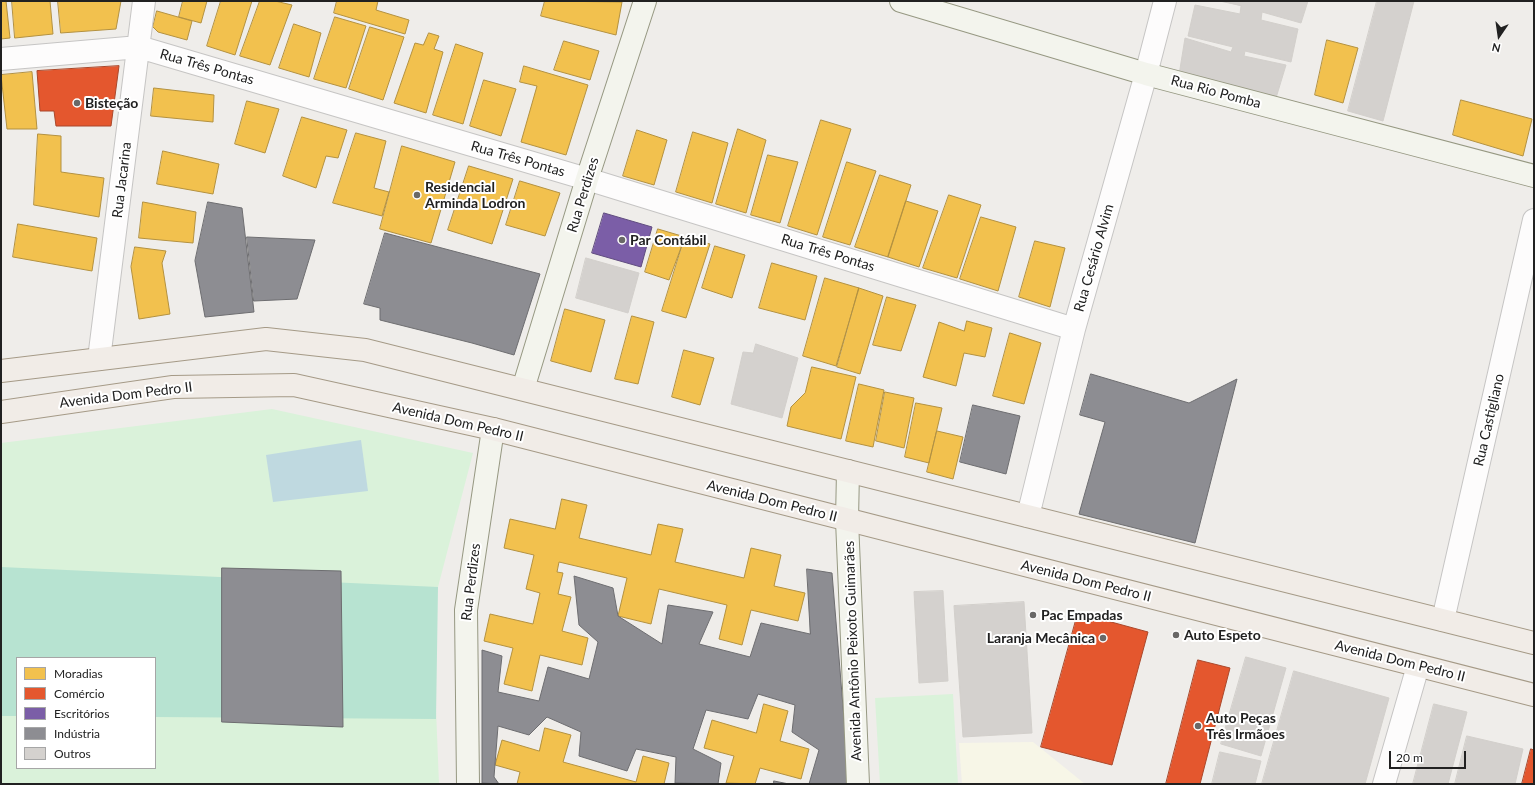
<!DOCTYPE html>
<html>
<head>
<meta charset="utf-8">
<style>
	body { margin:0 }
	#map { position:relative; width:1535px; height:785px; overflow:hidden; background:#efedea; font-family:Lato,sans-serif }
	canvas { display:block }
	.frame { position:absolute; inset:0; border:2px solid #212121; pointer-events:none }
	.legend { position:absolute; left:16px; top:657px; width:140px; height:112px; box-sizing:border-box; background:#fff; border:1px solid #a6a6a6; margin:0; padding:5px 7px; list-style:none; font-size:12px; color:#212121 }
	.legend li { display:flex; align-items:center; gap:8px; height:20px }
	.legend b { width:20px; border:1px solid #a6a6a6 }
	.north { position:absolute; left:1479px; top:16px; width:40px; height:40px; -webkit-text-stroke:3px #fff; paint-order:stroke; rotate:193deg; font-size:11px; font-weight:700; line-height:16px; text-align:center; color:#212121 }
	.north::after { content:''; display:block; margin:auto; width:14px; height:18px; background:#212121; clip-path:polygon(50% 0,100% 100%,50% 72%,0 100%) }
	.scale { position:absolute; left:1389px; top:751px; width:77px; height:18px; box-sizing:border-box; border:2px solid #212121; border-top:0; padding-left:5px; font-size:12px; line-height:14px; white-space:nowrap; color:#212121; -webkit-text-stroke:3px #fff; paint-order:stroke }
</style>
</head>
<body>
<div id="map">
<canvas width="1535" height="785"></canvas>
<div class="frame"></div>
<ul class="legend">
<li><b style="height:11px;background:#f2c14e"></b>Moradias</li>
<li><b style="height:11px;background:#e4572e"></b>Comércio</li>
<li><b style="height:11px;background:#7b5ea7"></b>Escritórios</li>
<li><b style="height:11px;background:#8d8d92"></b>Indústria</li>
<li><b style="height:11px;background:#d4d1ce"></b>Outros</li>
</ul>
<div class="north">N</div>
<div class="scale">20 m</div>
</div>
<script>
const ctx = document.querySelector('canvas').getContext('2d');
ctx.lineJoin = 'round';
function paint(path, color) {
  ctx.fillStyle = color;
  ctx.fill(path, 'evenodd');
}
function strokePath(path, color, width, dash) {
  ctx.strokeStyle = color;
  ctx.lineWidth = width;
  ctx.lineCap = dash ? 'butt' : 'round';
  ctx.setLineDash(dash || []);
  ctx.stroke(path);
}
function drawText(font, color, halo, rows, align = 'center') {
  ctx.font = font + ' Lato,sans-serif';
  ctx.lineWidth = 4;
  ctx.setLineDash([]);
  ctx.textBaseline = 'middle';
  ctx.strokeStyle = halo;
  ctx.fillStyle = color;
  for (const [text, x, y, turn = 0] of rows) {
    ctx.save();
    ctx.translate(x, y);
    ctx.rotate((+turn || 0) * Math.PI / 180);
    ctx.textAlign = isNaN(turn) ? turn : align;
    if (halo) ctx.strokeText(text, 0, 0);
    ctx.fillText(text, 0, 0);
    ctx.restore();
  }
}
paint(new Path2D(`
	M 1033,742 L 1085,784 L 962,784 L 959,743 Z`), '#f7f6e7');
paint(new Path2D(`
	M 272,409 L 473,453 L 432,610 L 439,784 L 1,784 L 1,443 ZM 17,658 L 155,658 L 155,768 L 17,768 Z
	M 953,694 L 958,784 L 880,784 L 875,698 Z`), '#daf2da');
paint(new Path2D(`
	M 1,567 L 438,587 L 436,719 L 155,717 L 155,658 L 17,658 L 17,716 L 1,716 Z`), '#b7e3d1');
paint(new Path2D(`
	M 361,440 L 368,491 L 273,502 L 266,455 Z`), '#bfd9e0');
const homes = new Path2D(`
	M 1,1 L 6,1 L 10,38 L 1,39 Z
	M 12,1 L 50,1 L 53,34 L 15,38 Z
	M 58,1 L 121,1 L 116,29 L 61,33 Z
	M 183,1 L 207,1 L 201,23 L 179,17 Z
	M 221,1 L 252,1 L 235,55 L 207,46 Z
	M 260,1 L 275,1 L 292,5 L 270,65 L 240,56 Z
	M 337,1 L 378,1 L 376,10 L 409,20 L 405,34 L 334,13 Z
	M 545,1 L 622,2 L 616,35 L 541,16 Z
	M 157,11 L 192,21 L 187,40 L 158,32 L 153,27 Z
	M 335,17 L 366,26 L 346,88 L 314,79 Z
	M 294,24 L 321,33 L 309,77 L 279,68 Z
	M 370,27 L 404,37 L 383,100 L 349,89 Z
	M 429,33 L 439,36 L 434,49 L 443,52 L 426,113 L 394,103 L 415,43 L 423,45 Z
	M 1327,40 L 1358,48 L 1343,103 L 1315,95 Z
	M 564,41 L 599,51 L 590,80 L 554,70 Z
	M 456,44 L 483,53 L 463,124 L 433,115 Z
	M 524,66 L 588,85 L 566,155 L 521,142 L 537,86 L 520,82 Z
	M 32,72 L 37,129 L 7,129 L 1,75 Z
	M 484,80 L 516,89 L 501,136 L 470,126 Z
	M 154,88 L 214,95 L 213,122 L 151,116 Z
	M 1461,100 L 1532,119 L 1523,156 L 1453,135 Z
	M 247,101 L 279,109 L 265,153 L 235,144 Z
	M 302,117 L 347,130 L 338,158 L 326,156 L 316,188 L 283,176 Z
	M 821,120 L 851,129 L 817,235 L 788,226 Z
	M 738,129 L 766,140 L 746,213 L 716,204 Z
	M 637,130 L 667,140 L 654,185 L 623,176 Z
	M 693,132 L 728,143 L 712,203 L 676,192 Z
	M 356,133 L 386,141 L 374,188 L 389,192 L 382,216 L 333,203 Z
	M 38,134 L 61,136 L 61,172 L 104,178 L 99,217 L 34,205 Z
	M 402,146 L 455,162 L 431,243 L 380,229 Z
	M 163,151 L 219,164 L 213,194 L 157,184 Z
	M 768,155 L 798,162 L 780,223 L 751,215 Z
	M 847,162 L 876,171 L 850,245 L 823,237 Z
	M 469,166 L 513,179 L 492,244 L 448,230 Z
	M 880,175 L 911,185 L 888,257 L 855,247 Z
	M 520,181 L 560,193 L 545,236 L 506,225 Z
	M 949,195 L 981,205 L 957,278 L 923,268 Z
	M 906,201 L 938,211 L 919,267 L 888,257 Z
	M 143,202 L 196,212 L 193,243 L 139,238 Z
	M 981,217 L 1016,227 L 998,291 L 960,279 Z
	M 18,224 L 97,238 L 92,271 L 13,257 Z
	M 658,229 L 685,237 L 669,280 L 645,272 Z
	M 685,237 L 710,244 L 686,318 L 662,311 Z
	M 1035,241 L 1065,248 L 1050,307 L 1019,297 Z
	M 715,246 L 745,255 L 732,298 L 702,288 Z
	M 135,247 L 166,251 L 162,263 L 170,314 L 139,319 L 131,267 Z
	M 772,263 L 817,276 L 805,320 L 759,308 Z
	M 825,278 L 859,288 L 836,366 L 803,356 Z
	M 859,288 L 883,296 L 860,374 L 837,367 Z
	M 887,297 L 916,305 L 901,351 L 873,345 Z
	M 565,309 L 605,320 L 591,372 L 551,361 Z
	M 632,316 L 654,322 L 638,384 L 615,379 Z
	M 967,321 L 992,328 L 985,357 L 964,353 L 956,386 L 923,377 L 939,322 L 964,331 Z
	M 1010,333 L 1041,343 L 1024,404 L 993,396 Z
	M 684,350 L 714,358 L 700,405 L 672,397 Z
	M 812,367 L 856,377 L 841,439 L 787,426 L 791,407 L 805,393 Z
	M 859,384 L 884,390 L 873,447 L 846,441 Z
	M 885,392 L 914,398 L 904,448 L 876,441 Z
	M 916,403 L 942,408 L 929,463 L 905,457 Z
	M 937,431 L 963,437 L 953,479 L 927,472 Z
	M 562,499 L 587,505 L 579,538 L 651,555 L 658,524 L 683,529 L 675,562 L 744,578 L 751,548 L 781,555 L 774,586 L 805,593 L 798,621 L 751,610 L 742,645 L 719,639 L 727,605 L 659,589 L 651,624 L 618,616 L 627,578 L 559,562 L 557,572 L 563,573 L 558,594 L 571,597 L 562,631 L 588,638 L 582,665 L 540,655 L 532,691 L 504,684 L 513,648 L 484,641 L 490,614 L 533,624 L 540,593 L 526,589 L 534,555 L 504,548 L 510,519 L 555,529 Z
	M 764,704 L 788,711 L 780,741 L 809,749 L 801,779 L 760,768 L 755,784 L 726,783 L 734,756 L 704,748 L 712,720 L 756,733 Z
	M 545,728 L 571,735 L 563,762 L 636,782 L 643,756 L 669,763 L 664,784 L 517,784 L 520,772 L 495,765 L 502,740 L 539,751 Z`);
paint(homes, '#f2c14e');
strokePath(homes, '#b39140', 1);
const shops = new Path2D(`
	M 119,66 L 111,126 L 56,126 L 54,111 L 40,111 L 37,71 Z
	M 1078,613 L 1148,632 L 1112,765 L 1041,747 Z
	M 1198,660 L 1230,668 L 1200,784 L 1166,784 Z
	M 1531,749 L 1534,750 L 1534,784 L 1522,784 Z`);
paint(shops, '#e4572e');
strokePath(shops, '#aa472a', 1);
const offices = new Path2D(`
	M 604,213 L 652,227 L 641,267 L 592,253 Z`);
paint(offices, '#7b5ea7');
strokePath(offices, '#604c7f', 1);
const industry = new Path2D(`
	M 208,202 L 242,208 L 254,312 L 205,317 L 195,261 Z
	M 385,233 L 540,274 L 514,355 L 472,343 L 380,320 L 380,308 L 364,304 Z
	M 247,237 L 315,240 L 297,299 L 254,301 Z
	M 1091,374 L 1189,403 L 1237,379 L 1195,543 L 1079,514 L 1105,422 L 1080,415 Z
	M 973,405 L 1020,416 L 1006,474 L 960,462 Z
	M 222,568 L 341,571 L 343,727 L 222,722 Z
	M 807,569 L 832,573 L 846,743 L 847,784 L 809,784 L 819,750 L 792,732 L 795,705 L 758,694 L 748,719 L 706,710 L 693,749 L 721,763 L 718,784 L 675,783 L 676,757 L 636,749 L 627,771 L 579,756 L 581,732 L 547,717 L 529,735 L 498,726 L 494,777 L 499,784 L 482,783 L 482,650 L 502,656 L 498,692 L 539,701 L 548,667 L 589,679 L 598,642 L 579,625 L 574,576 L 613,588 L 618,616 L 662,644 L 668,605 L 713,612 L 699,644 L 750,657 L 761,623 L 810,634 Z
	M 774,781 L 789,784 L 774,784 Z`);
paint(industry, '#8d8d92');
strokePath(industry, '#6d6d70', 1);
const building = new Path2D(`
	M 1220,1 L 1308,1 L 1301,23 L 1262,12 L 1261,20 L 1298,29 L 1291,62 L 1245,51 L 1244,56 L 1286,65 L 1276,98 L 1179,75 L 1185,38 L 1231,52 L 1233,47 L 1188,36 L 1195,5 L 1240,14 L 1241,6 Z
	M 1377,1 L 1414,1 L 1383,121 L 1348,111 Z
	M 586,258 L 639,273 L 628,313 L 576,298 Z
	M 756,344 L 798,358 L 782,418 L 731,404 L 743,352 L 753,353 Z
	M 943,591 L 948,681 L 919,683 L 914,592 Z
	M 1024,602 L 1032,733 L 963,737 L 954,606 Z
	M 1246,657 L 1286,668 L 1261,756 L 1221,744 Z
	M 1294,671 L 1389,698 L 1365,784 L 1262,784 Z
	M 1434,704 L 1467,712 L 1448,784 L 1413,784 Z
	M 1467,736 L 1523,749 L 1515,784 L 1455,784 Z
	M 1220,752 L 1261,761 L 1255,784 L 1212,784 Z`);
paint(building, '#d4d1ce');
strokePath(building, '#d2cfcb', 1);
const street = new Path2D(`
	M 1,59 L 139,47 L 587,179 L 1074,329
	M 99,359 L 144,1
	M 1028,516 L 1074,329 L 1146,74 L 1165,1
	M 1443,620 L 1534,220
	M 1384,784 L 1418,666`);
const secondary = new Path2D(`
	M 901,1 L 1146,74 L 1534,176
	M 523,389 L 587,179 L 645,1
	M 848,471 L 847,520 L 858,784
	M 468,784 L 466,610 L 493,429`);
const primary = new Path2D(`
	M 1,371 L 266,339 L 365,350 L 1534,643
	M 1,412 L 173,387 L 294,385 L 493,429 L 1534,695`);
strokePath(street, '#c6c5c4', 24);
strokePath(secondary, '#969882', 24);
strokePath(primary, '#a59a87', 24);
strokePath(street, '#fdfcfc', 22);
strokePath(secondary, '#f3f4ed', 22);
strokePath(primary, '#f1ece7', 22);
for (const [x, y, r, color] of [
	[77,103,4,"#696867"],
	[417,195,4,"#696867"],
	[622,240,4,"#696867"],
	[1033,615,4,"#696867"],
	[1176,635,4,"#696867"],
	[1103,638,4,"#696867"],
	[1198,726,4,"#696867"]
]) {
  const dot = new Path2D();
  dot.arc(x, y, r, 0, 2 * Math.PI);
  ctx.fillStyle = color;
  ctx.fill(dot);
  strokePath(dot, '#fff', 1.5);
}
drawText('14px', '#212121', '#fff', [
	["Rua Três Pontas",207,67,16],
	["Rua Rio Pomba",1216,92,15],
	["Rua Três Pontas",518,159,16],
	["Rua Jacarina",122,180,-83],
	["Rua Perdizes",583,195,-73],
	["Rua Três Pontas",828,253,17],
	["Rua Cesário Alvim",1094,258,-74],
	["Avenida Dom Pedro II",126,395,-7],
	["Rua Castigliano",1489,420,-77],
	["Avenida Dom Pedro II",458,422,13],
	["Avenida Dom Pedro II",772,501,14],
	["Avenida Dom Pedro II",1086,581,14],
	["Rua Perdizes",471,582,-83],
	["Avenida Antônio Peixoto Guimarães",853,651,-92],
	["Avenida Dom Pedro II",1400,661,14]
]);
drawText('bold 14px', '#212121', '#fff', [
	["Bisteção",85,103],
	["Residencial",425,187],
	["Arminda Lodron",425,203],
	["Par Contábil",630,240],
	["Pac Empadas",1041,615],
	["Auto Espeto",1184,635],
	["Laranja Mecânica",1095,638,"right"],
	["Auto Peças",1206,718],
	["Três Irmãoes",1206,734]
], 'left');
</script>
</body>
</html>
